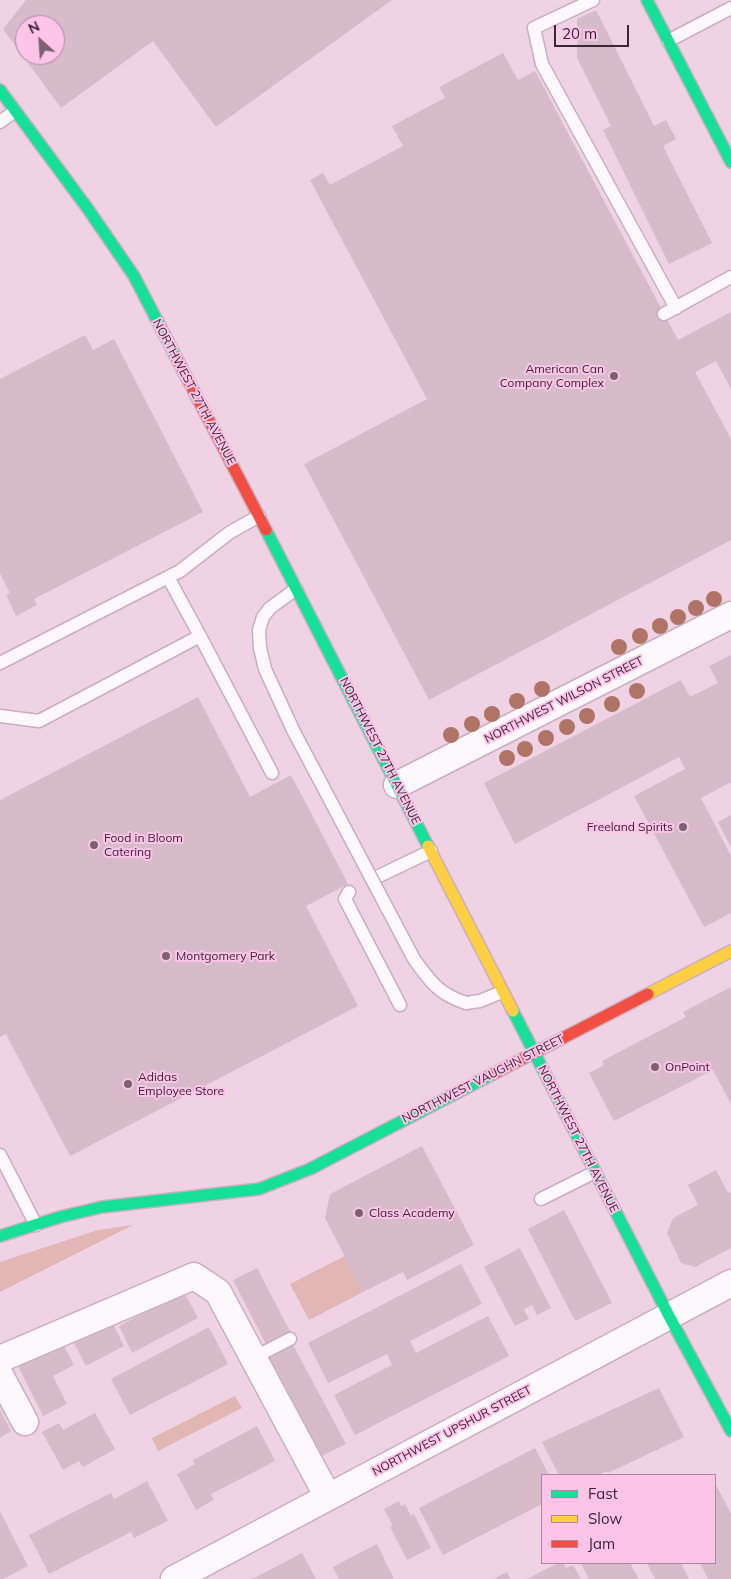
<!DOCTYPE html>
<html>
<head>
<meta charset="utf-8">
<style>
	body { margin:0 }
	#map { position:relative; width:731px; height:1579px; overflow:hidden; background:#efd2e4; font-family:Mulish,sans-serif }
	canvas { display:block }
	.legend { position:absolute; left:541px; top:1474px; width:175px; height:90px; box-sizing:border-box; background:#fcc5e8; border:1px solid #b085a1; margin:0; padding:6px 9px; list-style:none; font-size:15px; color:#3e2436 }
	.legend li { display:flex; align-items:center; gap:10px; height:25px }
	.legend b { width:25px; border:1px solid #b085a1 }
	.north { position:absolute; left:15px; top:15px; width:50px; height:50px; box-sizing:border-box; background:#fcc5e8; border:1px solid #b085a1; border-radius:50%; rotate:334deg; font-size:14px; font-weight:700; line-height:20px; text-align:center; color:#3e2436 }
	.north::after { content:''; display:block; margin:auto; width:18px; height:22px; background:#7c6173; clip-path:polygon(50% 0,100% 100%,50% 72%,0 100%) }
	.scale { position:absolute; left:554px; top:25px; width:75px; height:22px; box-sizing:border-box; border:2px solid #3e2436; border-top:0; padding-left:6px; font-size:15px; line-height:18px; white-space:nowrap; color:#3e2436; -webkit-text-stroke:4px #fcc5e8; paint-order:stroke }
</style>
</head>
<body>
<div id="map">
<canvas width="731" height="1579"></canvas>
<ul class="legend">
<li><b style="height:6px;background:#16e098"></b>Fast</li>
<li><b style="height:6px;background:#ffcf43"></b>Slow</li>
<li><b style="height:6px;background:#f24e42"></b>Jam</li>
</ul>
<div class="north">N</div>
<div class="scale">20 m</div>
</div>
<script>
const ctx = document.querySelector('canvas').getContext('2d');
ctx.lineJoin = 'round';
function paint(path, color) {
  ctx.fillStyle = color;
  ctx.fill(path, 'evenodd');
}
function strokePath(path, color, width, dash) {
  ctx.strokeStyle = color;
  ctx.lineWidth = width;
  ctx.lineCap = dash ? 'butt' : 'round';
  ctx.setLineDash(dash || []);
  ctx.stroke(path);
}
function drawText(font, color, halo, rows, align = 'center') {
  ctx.font = font + ' Mulish,sans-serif';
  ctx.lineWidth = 4;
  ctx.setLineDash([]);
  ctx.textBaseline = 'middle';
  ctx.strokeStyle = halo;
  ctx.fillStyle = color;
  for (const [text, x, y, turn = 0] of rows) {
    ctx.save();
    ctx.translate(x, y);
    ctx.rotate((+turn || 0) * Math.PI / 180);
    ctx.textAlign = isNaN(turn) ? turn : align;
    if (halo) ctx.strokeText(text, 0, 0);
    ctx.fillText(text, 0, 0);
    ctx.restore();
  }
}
paint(new Path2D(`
	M 133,1225 L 0,1292 L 0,1262 L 98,1230 Z
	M 345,1256 L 363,1292 L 309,1320 L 290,1284 Z
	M 235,1396 L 242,1408 L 158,1451 L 152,1438 Z`), '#e2b6b4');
paint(new Path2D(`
	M 26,0 L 392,0 L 216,127 L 153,41 L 61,108 L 3,29 ZM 25,25 L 55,25 L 55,55 L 25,55 Z
	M 596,10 L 654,126 L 666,120 L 676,139 L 663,146 L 712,243 L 669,264 L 603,130 L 611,126 L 577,58 L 577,19 Z
	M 503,53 L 518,80 L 535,71 L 678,340 L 731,312 L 731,389 L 716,361 L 695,372 L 731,439 L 731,540 L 429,700 L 304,464 L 427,399 L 310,180 L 323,173 L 330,185 L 403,146 L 392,126 L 445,98 L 439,87 Z
	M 85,335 L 93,350 L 114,339 L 203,512 L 34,599 L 37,605 L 16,616 L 6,595 L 10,593 L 0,573 L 0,379 Z
	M 731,655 L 731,782 L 701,798 L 731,856 L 731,913 L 704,927 L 634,796 L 685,769 L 679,757 L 515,844 L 484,783 L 681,680 L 690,697 L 718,683 L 709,666 Z
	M 198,697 L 250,797 L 291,775 L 320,830 L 348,884 L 306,906 L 358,1006 L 70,1156 L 6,1034 L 0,1037 L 0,800 Z
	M 731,815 L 731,848 L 718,822 Z
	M 731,987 L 731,1104 L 713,1070 L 614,1121 L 589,1073 L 604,1065 L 602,1061 L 686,1017 L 683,1012 Z
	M 422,1146 L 474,1245 L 407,1280 L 403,1272 L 363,1292 L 325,1218 L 330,1194 Z
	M 716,1170 L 728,1193 L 731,1192 L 731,1248 L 695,1267 L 681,1263 L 667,1233 L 673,1218 L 698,1205 L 688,1185 Z
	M 564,1210 L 612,1303 L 575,1321 L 528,1229 Z
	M 520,1248 L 551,1308 L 537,1315 L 532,1305 L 524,1309 L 529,1319 L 515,1326 L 484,1267 Z
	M 461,1264 L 482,1304 L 410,1341 L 416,1353 L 488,1316 L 509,1356 L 355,1435 L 334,1395 L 392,1365 L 387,1354 L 328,1383 L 308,1343 Z
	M 257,1268 L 291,1333 L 267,1346 L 233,1280 Z
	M 184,1292 L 198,1318 L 132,1353 L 119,1326 Z
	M 111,1320 L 124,1346 L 86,1366 L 73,1341 Z
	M 209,1327 L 228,1364 L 130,1415 L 111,1379 Z
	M 62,1342 L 74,1365 L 53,1376 L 67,1404 L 43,1416 L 17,1364 Z
	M 292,1343 L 346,1444 L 320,1457 L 268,1356 Z
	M 659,1388 L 684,1437 L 608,1473 L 607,1471 L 599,1475 L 559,1475 L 542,1442 Z
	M 0,1410 L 11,1431 L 0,1438 Z
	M 95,1413 L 115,1449 L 83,1467 L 79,1461 L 63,1470 L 42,1432 L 59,1423 L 63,1430 Z
	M 257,1426 L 275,1461 L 211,1494 L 214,1500 L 196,1510 L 177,1474 L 195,1464 L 193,1460 Z
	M 535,1448 L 549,1475 L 542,1475 L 542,1504 L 443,1555 L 419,1508 Z
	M 147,1481 L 168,1521 L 134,1538 L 131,1532 L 49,1574 L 29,1535 L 111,1493 L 114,1499 Z
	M 715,1483 L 731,1514 L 731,1579 L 708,1579 L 700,1563 L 715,1563 Z
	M 399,1501 L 401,1506 L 405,1504 L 411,1516 L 414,1514 L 431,1548 L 407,1560 L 390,1527 L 393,1526 L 384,1509 Z
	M 0,1511 L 28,1566 L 3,1579 L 0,1579 Z
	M 377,1544 L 394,1579 L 339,1579 L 333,1567 Z
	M 302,1553 L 316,1579 L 252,1579 L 266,1572 Z
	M 558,1563 L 563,1563 L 566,1568 L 573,1565 L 581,1579 L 527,1579 Z
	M 581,1563 L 630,1563 L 639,1579 L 589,1579 Z
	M 647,1563 L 681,1563 L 689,1579 L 655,1579 Z
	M 507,1572 L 511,1579 L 493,1579 Z`), '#d7bbc9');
const lane = new Path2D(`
	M 593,0 L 534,28 L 542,64 L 676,308
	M 668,41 L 731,8
	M 0,122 L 15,111
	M 664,314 L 731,277
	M 263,617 L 270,608 L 296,589
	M 200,636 L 272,773
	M 0,663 L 180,571 L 229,533 L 259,516
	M 0,716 L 39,721 L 200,636 L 168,577
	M 379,876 L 431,851
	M 349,892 L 345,899 L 400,1005
	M 466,1003 L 480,1001 L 502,992
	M 0,1155 L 36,1225
	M 541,1199 L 595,1172
	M 253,1358 L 290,1339`);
const street = new Path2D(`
	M 397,785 L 731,615
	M 0,1359 L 194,1276 L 218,1292 L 328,1497
	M 0,1375 L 25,1422
	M 174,1579 L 731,1283`);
const fast = new Path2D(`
	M 647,0 L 731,162
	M 0,90 L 88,209 L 134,276 L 176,357
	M 266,530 L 428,846
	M 513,1011 L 669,1316 L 731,1431
	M 0,1236 L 60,1217 L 102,1207 L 259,1189 L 310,1169 L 493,1074`);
const slow = new Path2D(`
	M 428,846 L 513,1011
	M 648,994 L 731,951`);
const jam = new Path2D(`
	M 176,357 L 266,530
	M 493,1074 L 648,994`);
strokePath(lane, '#c9afbf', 15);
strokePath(street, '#c9afbf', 29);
strokePath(fast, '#c9afbf', 14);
strokePath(slow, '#c9afbf', 14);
strokePath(jam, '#c9afbf', 14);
strokePath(lane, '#fdf8fb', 12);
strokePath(street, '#fdf8fb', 26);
strokePath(fast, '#16e098', 11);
strokePath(slow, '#ffcf43', 11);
strokePath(jam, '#f24e42', 11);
const laneBridge = new Path2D(`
	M 263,617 L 259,630 L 260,648 L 265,669 L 293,730 L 414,959 C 430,981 438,994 466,1003`);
strokePath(laneBridge, '#c9afbf', 15, []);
strokePath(laneBridge, '#fdf8fb', 12);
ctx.fillStyle = '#b07467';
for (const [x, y] of [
	[714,599],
	[696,608],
	[678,617],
	[660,626],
	[640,636],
	[619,647],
	[542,689],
	[637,691],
	[517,701],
	[612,704],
	[492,714],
	[587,716],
	[472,724],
	[567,727],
	[451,735],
	[546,738],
	[525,749],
	[507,758]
]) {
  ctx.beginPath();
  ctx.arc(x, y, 8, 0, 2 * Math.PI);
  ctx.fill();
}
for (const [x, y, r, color] of [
	[614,376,5,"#7c6173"],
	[683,827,5,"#7c6173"],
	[94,845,5,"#7c6173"],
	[166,956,5,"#7c6173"],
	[655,1067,5,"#7c6173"],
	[128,1084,5,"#7c6173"],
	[359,1213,5,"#7c6173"]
]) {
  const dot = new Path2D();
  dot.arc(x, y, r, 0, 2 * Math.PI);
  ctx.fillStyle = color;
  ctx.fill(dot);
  strokePath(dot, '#fcc5e8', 2);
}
drawText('12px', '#3e2436', '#fcc5e8', [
	["American Can",604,369,"right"],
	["Company Complex",604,383,"right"],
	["Freeland Spirits",673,827,"right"],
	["Food in Bloom",104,838],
	["Catering",104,852],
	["Montgomery Park",176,956],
	["OnPoint",665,1067],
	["Adidas",138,1077],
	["Employee Store",138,1091],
	["Class Academy",369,1213]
], 'left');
drawText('12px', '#3e2436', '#fcc5e8', [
	["NORTHWEST 27TH AVENUE",194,392,62],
	["NORTHWEST WILSON STREET",564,700,-27],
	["NORTHWEST 27TH AVENUE",380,751,63],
	["NORTHWEST VAUGHN STREET",483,1079,-27],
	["NORTHWEST 27TH AVENUE",578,1139,63],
	["NORTHWEST UPSHUR STREET",452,1431,-28]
]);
</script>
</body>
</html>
